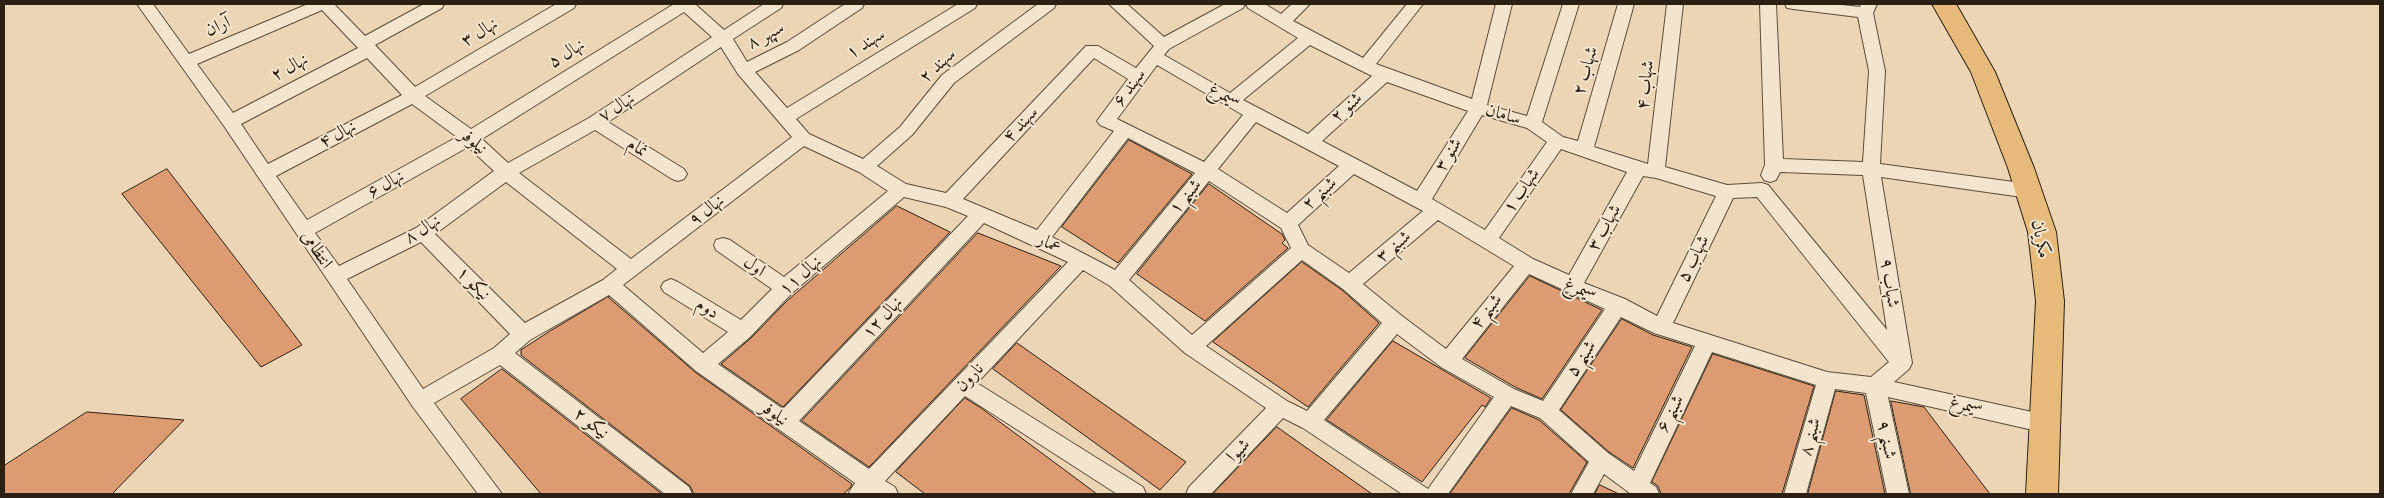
<!DOCTYPE html>
<html>
<head>
<meta charset="utf-8">
<style>
	body { margin:0 }
	#map { position:relative; width:2384px; height:498px; overflow:hidden; background:#ecd5b4; font-family:"IM FELL Great Primer",serif }
	canvas { display:block }
	.frame { position:absolute; inset:0; border:5px solid #2a2013; pointer-events:none }
</style>
</head>
<body>
<div id="map">
<canvas width="2384" height="498"></canvas>
<div class="frame"></div>
</div>
<script>
const ctx = document.querySelector('canvas').getContext('2d');
ctx.lineJoin = 'round';
function paint(path, color) {
  ctx.fillStyle = color;
  ctx.fill(path, 'evenodd');
}
function strokePath(path, color, width, dash) {
  ctx.strokeStyle = color;
  ctx.lineWidth = width;
  ctx.lineCap = dash ? 'butt' : 'round';
  ctx.setLineDash(dash || []);
  ctx.stroke(path);
}
function drawText(font, color, halo, rows, align = 'center') {
  ctx.font = font + ' "IM FELL Great Primer",Amiri,serif';
  ctx.lineWidth = 4;
  ctx.setLineDash([]);
  ctx.textBaseline = 'middle';
  ctx.strokeStyle = halo;
  ctx.fillStyle = color;
  for (const [text, x, y, turn = 0] of rows) {
    ctx.save();
    ctx.translate(x, y);
    ctx.rotate((+turn || 0) * Math.PI / 180);
    ctx.textAlign = isNaN(turn) ? turn : align;
    if (halo) ctx.strokeText(text, 0, 0);
    ctx.fillText(text, 0, 0);
    ctx.restore();
  }
}
const building = new Path2D(`
	M 1129,140 L 1192,174 L 1118,263 L 1062,227 Z
	M 167,169 L 302,345 L 261,367 L 122,194 Z
	M 1209,184 L 1282,234 L 1285,240 L 1282,243 L 1288,248 L 1205,321 L 1137,274 Z
	M 897,206 L 950,232 L 783,407 L 721,364 L 751,338 L 787,301 Z
	M 978,233 L 1061,266 L 869,467 L 802,421 Z
	M 1302,262 L 1342,290 L 1379,323 L 1308,407 L 1213,342 Z
	M 1530,276 L 1602,310 L 1542,399 L 1515,387 L 1465,358 Z
	M 608,297 L 695,372 L 852,484 L 850,488 L 843,494 L 694,494 L 690,486 L 521,355 L 521,350 L 550,331 Z
	M 1622,319 L 1653,335 L 1692,347 L 1633,468 L 1609,452 L 1561,410 Z
	M 1393,341 L 1491,398 L 1485,407 L 1482,405 L 1422,482 L 1327,420 Z
	M 1017,343 L 1186,462 L 1160,490 L 993,369 Z
	M 1713,354 L 1814,386 L 1782,494 L 1661,494 L 1658,486 L 1652,482 Z
	M 502,369 L 662,494 L 541,494 L 461,399 Z
	M 1836,391 L 1864,395 L 1885,494 L 1808,494 Z
	M 965,398 L 981,408 L 1097,494 L 925,494 L 896,472 Z
	M 1891,401 L 1924,407 L 1990,494 L 1911,494 Z
	M 1512,408 L 1539,420 L 1587,462 L 1569,494 L 1450,494 Z
	M 87,412 L 184,420 L 112,494 L 4,494 L 4,466 Z
	M 1277,427 L 1372,494 L 1213,494 Z
	M 1600,485 L 1619,494 L 1595,494 Z`);
paint(building, '#dd9b71');
strokePath(building, '#2a2013', 1);
const minor = new Path2D(`
	M 137,4 L 153,4 L 189,54 L 308,4 L 334,4 L 365,36 L 424,4 L 444,4 L 442,8 L 375,45 L 415,87 L 556,4 L 576,4 L 574,8 L 425,96 L 471,129 L 674,4 L 695,4 L 724,30 L 764,4 L 783,4 L 781,8 L 733,39 L 747,62 L 787,42 L 845,4 L 864,4 L 862,8 L 799,50 L 755,72 L 787,108 L 958,4 L 977,4 L 975,8 L 796,119 L 809,134 L 863,159 L 900,127 L 942,75 L 1038,4 L 1056,4 L 1054,8 L 954,83 L 912,135 L 877,166 L 906,184 L 946,193 L 1086,46 L 1098,46 L 1136,68 L 1154,46 L 1109,4 L 1127,4 L 1164,37 L 1225,4 L 1245,4 L 1243,8 L 1169,49 L 1164,55 L 1230,93 L 1298,38 L 1248,8 L 1246,4 L 1265,4 L 1281,14 L 1292,4 L 1310,4 L 1293,21 L 1363,58 L 1407,4 L 1423,4 L 1376,64 L 1472,99 L 1496,4 L 1512,4 L 1487,105 L 1527,116 L 1563,4 L 1579,4 L 1542,122 L 1563,137 L 1578,141 L 1618,4 L 1634,4 L 1594,147 L 1648,164 L 1667,4 L 1683,4 L 1665,167 L 1727,185 L 1762,183 L 1768,185 L 1887,330 L 1863,175 L 1780,172 L 1776,180 L 1770,182 L 1764,180 L 1761,175 L 1765,165 L 1760,4 L 1776,4 L 1783,159 L 1863,162 L 1869,71 L 1858,17 L 1793,9 L 1787,8 L 1785,4 L 1833,4 L 1860,7 L 1861,4 L 1877,4 L 1873,13 L 1885,71 L 1880,164 L 2029,184 L 2035,186 L 2038,191 L 2035,196 L 2029,198 L 1881,177 L 1912,363 L 1909,369 L 1894,382 L 2046,415 L 2053,418 L 2056,424 L 2053,430 L 2046,433 L 1888,397 L 1909,494 L 1887,494 L 1866,393 L 1835,389 L 1806,494 L 1784,494 L 1816,385 L 1712,352 L 1650,483 L 1656,487 L 1659,494 L 1631,494 L 1604,474 L 1593,494 L 1571,494 L 1589,462 L 1540,418 L 1511,406 L 1448,494 L 1402,494 L 1303,428 L 1283,418 L 1211,494 L 1186,494 L 1189,487 L 1266,408 L 1185,353 L 1110,286 L 1083,270 L 977,383 L 1143,487 L 1146,494 L 1117,494 L 965,396 L 885,481 L 895,487 L 898,494 L 848,494 L 855,483 L 696,371 L 609,295 L 530,340 L 515,353 L 689,487 L 692,494 L 665,494 L 500,365 L 434,403 L 502,494 L 478,494 L 413,407 L 224,126 ZM 322,10 L 358,48 L 233,113 L 197,64 ZM 684,12 L 712,37 L 589,118 L 508,163 L 482,139 ZM 1310,45 L 1372,76 L 1308,134 L 1243,100 ZM 721,47 L 738,74 L 792,137 L 631,259 L 519,173 L 595,130 L 672,179 L 678,181 L 684,179 L 687,174 L 684,169 L 608,122 ZM 367,58 L 402,95 L 268,164 L 241,124 ZM 1094,58 L 1128,79 L 1097,121 L 1100,125 L 1114,131 L 1037,230 L 963,199 ZM 1157,65 L 1243,115 L 1204,162 L 1117,119 ZM 1387,82 L 1468,111 L 1417,191 L 1322,141 ZM 412,104 L 457,137 L 307,220 L 276,176 ZM 1482,115 L 1527,128 L 1547,142 L 1485,230 L 1432,199 ZM 1256,122 L 1339,166 L 1287,213 L 1218,169 ZM 1128,138 L 1195,173 L 1115,270 L 1052,237 ZM 804,146 L 859,172 L 888,191 L 784,277 L 730,240 L 723,238 L 716,240 L 714,245 L 716,250 L 772,289 L 741,320 L 678,282 L 671,279 L 664,282 L 661,287 L 664,292 L 728,332 L 703,353 L 623,285 ZM 468,147 L 494,171 L 416,228 L 339,266 L 315,233 ZM 1561,149 L 1627,172 L 1569,275 L 1533,259 L 1499,238 ZM 1354,174 L 1423,211 L 1349,273 L 1308,245 L 1298,225 ZM 1643,176 L 1656,178 L 1716,196 L 1657,316 L 1625,299 L 1584,283 ZM 1209,181 L 1281,228 L 1291,248 L 1192,335 L 1129,280 ZM 506,182 L 617,269 L 603,280 L 525,323 L 435,234 ZM 904,197 L 946,207 L 968,216 L 783,409 L 718,364 L 750,337 L 792,293 ZM 1757,197 L 1889,362 L 1871,377 L 1827,372 L 1673,323 L 1733,198 ZM 1438,220 L 1514,266 L 1446,349 L 1402,316 L 1363,284 ZM 984,223 L 1068,262 L 869,469 L 799,421 ZM 421,242 L 510,334 L 494,348 L 423,389 L 347,279 ZM 1302,260 L 1343,289 L 1382,323 L 1307,411 L 1287,401 L 1206,346 ZM 1529,274 L 1605,309 L 1543,401 L 1514,389 L 1462,359 ZM 1621,317 L 1654,333 L 1695,346 L 1634,471 L 1608,453 L 1559,410 ZM 1397,334 L 1441,367 L 1494,397 L 1428,489 L 1324,420 Z`);
const primary = new Path2D(`
	M 1932,4 L 1956,4 L 1995,72 L 2034,168 L 2056,232 L 2064,301 L 2058,494 L 2026,494 L 2036,301 L 2028,232 L 2008,168 L 1971,72 Z`);
strokePath(minor, '#5a4d3b', 2);
strokePath(primary, '#2a2013', 2);
paint(minor, '#f3e4ce');
paint(primary, '#e6ba7a');
drawText('18px', '#2a2013', '#f3e4ce', [
	["آران",218,27,-23],
	["نهال ۳",480,33,-31],
	["سپهر ۸",766,36,-28],
	["سهند ۱",866,44,-32],
	["نهال ۵",567,54,-32],
	["سهند ۲",938,66,-43],
	["نهال ۲",290,68,-28],
	["شهاب ۲",1586,71,-74],
	["شهاب ۴",1646,85,-84],
	["سهند ۶",1130,88,-54],
	["سیمرغ",1224,96,29],
	["نهال ۷",617,108,-33],
	["شنو ۲",1347,108,-42],
	["سامان",1503,115,16],
	["سهند ۴",1021,125,-47],
	["نهال ۴",338,135,-28],
	["نیلوفر",473,142,40],
	["نمام",637,148,32],
	["شنو ۳",1449,155,-59],
	["نهال ۶",386,185,-29],
	["شهاب ۱",1522,191,-55],
	["شبنم ۲",1320,194,-42],
	["شبنم ۱",1186,197,-50],
	["نهال ۹",707,211,-37],
	["شهاب ۳",1605,228,-61],
	["نهال ۸",423,230,-32],
	["مکریان",2040,239,79],
	["عمار",1049,244,26],
	["شبنم ۳",1394,247,-40],
	["انتظامی",316,250,56],
	["شهاب ۵",1694,259,-64],
	["اول",754,267,35],
	["نهال ۱۱",801,276,-41],
	["شهاب ۹",1889,283,81],
	["نیکو ۱",473,284,45],
	["سیمرغ",1580,290,23],
	["دوم",707,309,31],
	["شبنم ۴",1487,312,-51],
	["نهال ۱۲",883,318,-47],
	["شبنم ۵",1582,359,-57],
	["نارون",970,378,-47],
	["سیمرغ",1966,406,13],
	["نیلوفر",774,414,35],
	["شبنم ۶",1671,414,-63],
	["نیکو ۲",591,424,38],
	["شبنم ۸",1811,437,-75],
	["شبنم ۹",1886,440,78],
	["شیوا",1239,451,-46]
]);
</script>
</body>
</html>
